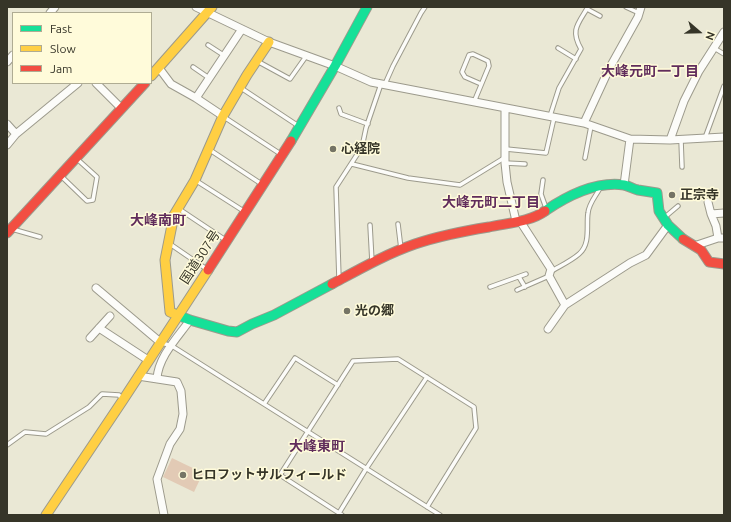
<!DOCTYPE html>
<html>
<head>
<meta charset="utf-8">
<style>
	body { margin:0 }
	#map { position:relative; width:731px; height:522px; overflow:hidden; background:#eae8d5; font-family:Ubuntu,sans-serif }
	canvas { display:block }
	.frame { position:absolute; inset:0; border:8px solid #363528; pointer-events:none }
	.legend { position:absolute; left:12px; top:12px; width:140px; height:72px; box-sizing:border-box; background:#fffbda; border:1px solid #afac93; margin:0; padding:5px 7px; list-style:none; font-size:12px; color:#363528 }
	.legend li { display:flex; align-items:center; gap:8px; height:20px }
	.legend b { width:20px; border:1px solid #afac93 }
	.north { position:absolute; left:679px; top:12px; width:40px; height:40px; -webkit-text-stroke:3px #fffbda; paint-order:stroke; rotate:110deg; font-size:11px; font-weight:700; line-height:16px; text-align:center; color:#363528 }
	.north::after { content:''; display:block; margin:auto; width:14px; height:18px; background:#363528; clip-path:polygon(50% 0,100% 100%,50% 72%,0 100%) }
</style>
</head>
<body>
<div id="map">
<canvas width="731" height="522"></canvas>
<div class="frame"></div>
<ul class="legend">
<li><b style="height:5px;background:#16e098"></b>Fast</li>
<li><b style="height:5px;background:#ffcf43"></b>Slow</li>
<li><b style="height:5px;background:#f24e42"></b>Jam</li>
</ul>
<div class="north">N</div>
</div>
<script>
const ctx = document.querySelector('canvas').getContext('2d');
ctx.lineJoin = 'round';
function paint(path, color) {
  ctx.fillStyle = color;
  ctx.fill(path, 'evenodd');
}
function strokePath(path, color, width, dash) {
  ctx.strokeStyle = color;
  ctx.lineWidth = width;
  ctx.lineCap = dash ? 'butt' : 'round';
  ctx.setLineDash(dash || []);
  ctx.stroke(path);
}
function drawText(font, color, halo, rows, align = 'center') {
  ctx.font = font + ' Ubuntu,"Noto Sans JP",sans-serif';
  ctx.lineWidth = 3;
  ctx.setLineDash([]);
  ctx.textBaseline = 'middle';
  ctx.strokeStyle = halo;
  ctx.fillStyle = color;
  for (const [text, x, y, turn = 0] of rows) {
    ctx.save();
    ctx.translate(x, y);
    ctx.rotate((+turn || 0) * Math.PI / 180);
    ctx.textAlign = isNaN(turn) ? turn : align;
    if (halo) ctx.strokeText(text, 0, 0);
    ctx.fillText(text, 0, 0);
    ctx.restore();
  }
}
paint(new Path2D(`
	M 172,458 L 203,473 L 194,492 L 163,477 Z`), '#e2cab5');
const lane = new Path2D(`
	M 626,7 L 639,13
	M 587,9 L 600,16
	M 208,45 L 225,56
	M 558,48 L 576,59
	M 714,48 L 724,54
	M 257,61 L 290,79 L 307,55
	M 193,67 L 209,78
	M 385,84 L 393,66 L 421,13 L 425,7
	M 241,88 L 297,125
	M 474,102 L 489,66 L 488,61 L 473,54 L 469,55 L 462,72 L 465,77 L 481,84
	M 339,108 L 341,114 L 368,124
	M 550,116 L 559,88 L 581,49 C 570,30 578,24 588,7
	M 224,117 L 279,153
	M 705,138 L 724,86
	M 681,140 L 682,167
	M 506,149 L 546,153 L 554,118
	M 210,150 L 260,183
	M 585,158 L 591,126
	M 505,163 L 525,164
	M 352,164 L 408,178 L 460,185 L 504,158
	M 61,176 L 87,201 L 93,200 L 97,177 L 76,158
	M 195,180 L 242,210
	M 543,180 L 541,194 L 546,208
	M 179,209 L 224,239
	M 665,217 L 678,206
	M 398,224 L 401,249
	M 370,225 L 372,262
	M 12,229 L 40,237
	M 170,244 L 205,268
	M 550,272 C 560,266 571,261 579,254 C 591,244 586,225 588,213 C 589,203 596,196 600,188
	M 519,277 L 525,287
	M 339,279 L 336,187 L 362,147 L 366,128 L 381,84
	M 490,287 L 526,274
	M 517,290 L 549,276
	M 162,343 L 172,346 L 440,515
	M 264,404 L 295,358 L 338,385
	M 7,445 L 25,432 L 46,434 L 89,407 L 102,394 L 119,395 L 121,398
	M 339,513 L 366,469 L 427,377
	M 342,515 L 280,475 L 353,361 L 398,359 L 474,407 L 476,428 L 427,507`);
const street = new Path2D(`
	M 196,7 L 269,42 L 335,66 L 371,82 L 584,123 L 630,139 L 670,140 L 724,137
	M 50,13 L 55,7
	M 7,62 L 13,55
	M 159,68 L 171,84 L 196,98 L 223,116
	M 96,83 L 121,108
	M 196,98 L 242,29
	M 505,109 L 505,163 L 507,182 L 516,221
	M 584,123 L 609,69 L 638,17 L 641,7
	M 7,124 L 16,134 L 78,83
	M 670,140 L 684,101 L 699,71 L 724,32
	M 7,145 L 16,134
	M 624,185 L 630,139
	M 708,202 L 711,214
	M 520,221 L 551,269 L 549,276 L 565,305 L 548,329
	M 718,238 L 716,226 L 711,214 L 724,213
	M 694,246 L 718,238 L 724,238
	M 96,288 L 160,342
	M 565,305 L 630,263 L 646,255 L 668,225
	M 99,328 L 148,360
	M 90,338 L 110,316
	M 138,376 L 177,382 L 181,391 L 183,414 L 180,429 L 170,444 L 157,479 L 164,515
	M 157,379 C 158,357 178,337 190,320`);
const fast = new Path2D(`
	M 291,141 L 335,66 L 367,7
	M 545,211 C 567,196 596,181 624,185 C 629,186 633,189 638,190 C 644,191 651,192 657,193 L 659,211 L 668,225 L 683,239
	M 175,314 L 190,320 L 228,331 L 237,332 L 252,324 L 274,315 L 332,284`);
const slow = new Path2D(`
	M 151,76 L 212,7
	M 175,314 L 170,312 L 165,260 L 174,215 L 195,180 L 223,116 L 247,75 L 269,42
	M 46,515 L 123,400 L 208,270`);
const jam = new Path2D(`
	M 7,233 L 145,83
	M 683,239 L 701,250 L 709,262 L 724,264
	M 208,270 L 291,141
	M 332,284 C 358,270 386,254 415,244 C 439,236 464,231 489,227 C 507,223 530,222 545,211`);
strokePath(lane, '#9c9a8c', 5.5);
strokePath(street, '#9c9a8c', 9);
strokePath(fast, '#9c9a8c', 11);
strokePath(slow, '#9c9a8c', 11);
strokePath(jam, '#9c9a8c', 11);
strokePath(lane, '#fcfcf9', 3.5);
strokePath(street, '#fcfcf9', 7);
strokePath(fast, '#16e098', 9);
strokePath(slow, '#ffcf43', 9);
strokePath(jam, '#f24e42', 9);
for (const [x, y, r, color] of [
	[333,149,4,"#757465"],
	[672,195,4,"#757465"],
	[347,311,4,"#757465"],
	[183,475,4,"#757465"]
]) {
  const dot = new Path2D();
  dot.arc(x, y, r, 0, 2 * Math.PI);
  ctx.fillStyle = color;
  ctx.fill(dot);
  strokePath(dot, '#fffbda', 1.5);
}
drawText('bold 13px', '#363528', '#fffbda', [
	["心経院",341,149],
	["正宗寺",680,195],
	["光の郷",355,311],
	["ヒロフットサルフィールド",191,475]
], 'left');
drawText('13px', '#363528', '#fffbda', [
	["国道307号",200,257,-57]
]);
drawText('bold 14px', '#612d5c', '#fffbda', [
	["大峰元町一丁目",650,71],
	["大峰元町二丁目",491,202],
	["大峰南町",158,220],
	["大峰東町",317,446]
]);
</script>
</body>
</html>
